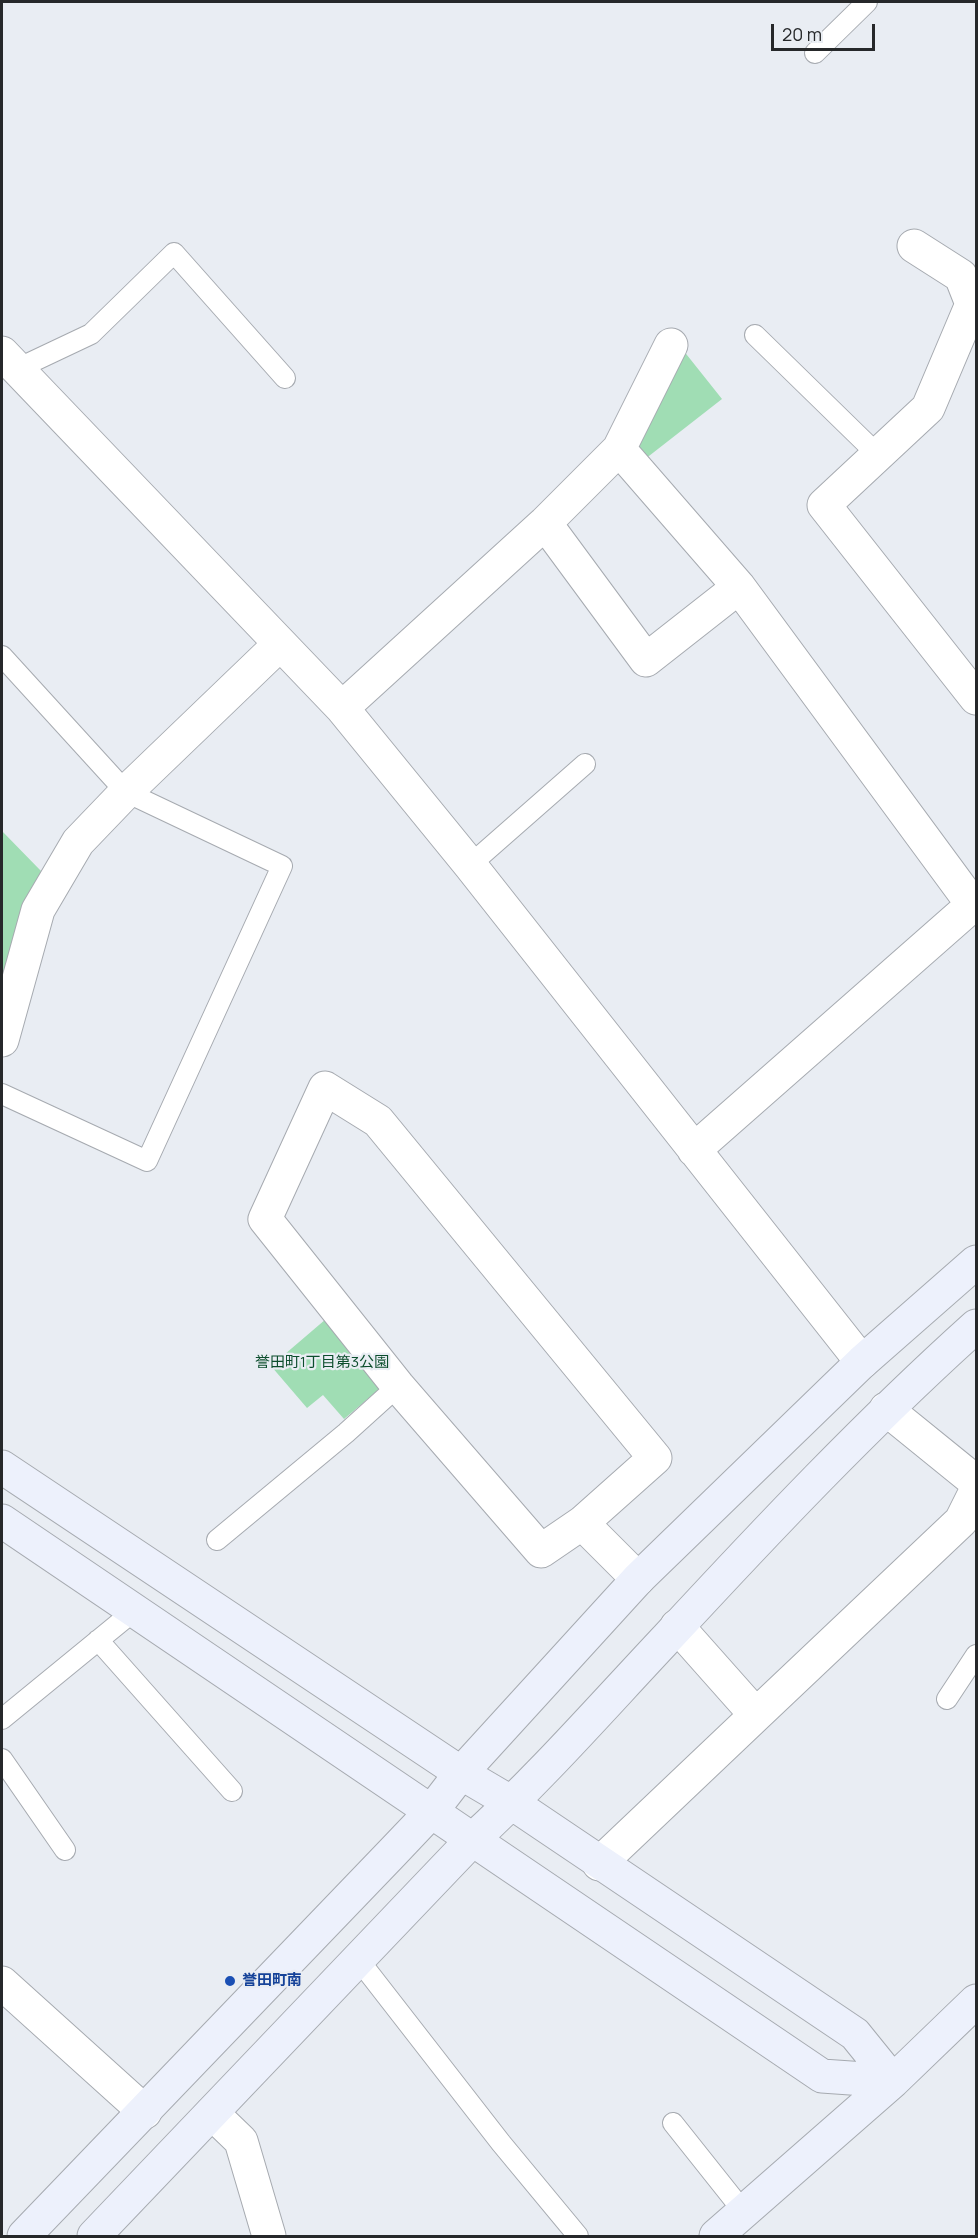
<!DOCTYPE html>
<html>
<head>
<meta charset="utf-8">
<style>
	body { margin:0 }
	#map { position:relative; width:978px; height:2238px; overflow:hidden; background:#e9edf3; font-family:Manrope,sans-serif }
	canvas { display:block }
	.frame { position:absolute; inset:0; border:3px solid #26282a; pointer-events:none }
	.scale { position:absolute; left:771px; top:24px; width:104px; height:27px; box-sizing:border-box; border:3px solid #26282a; border-top:0; padding-left:8px; font-size:18px; line-height:21px; white-space:nowrap; color:#26282a; -webkit-text-stroke:4px #e9edf3; paint-order:stroke }
</style>
</head>
<body>
<div id="map">
<canvas width="978" height="2238"></canvas>
<div class="frame"></div>
<div class="scale">20 m</div>
</div>
<script>
const ctx = document.querySelector('canvas').getContext('2d');
ctx.lineJoin = 'round';
function paint(path, color) {
  ctx.fillStyle = color;
  ctx.fill(path, 'evenodd');
}
function strokePath(path, color, width, dash) {
  ctx.strokeStyle = color;
  ctx.lineWidth = width;
  ctx.lineCap = dash ? 'butt' : 'round';
  ctx.setLineDash(dash || []);
  ctx.stroke(path);
}
function drawText(font, color, halo, rows, align = 'center') {
  ctx.font = font + ' Manrope,"Noto Sans JP",sans-serif';
  ctx.lineWidth = 4.5;
  ctx.setLineDash([]);
  ctx.textBaseline = 'middle';
  ctx.strokeStyle = halo;
  ctx.fillStyle = color;
  for (const [text, x, y, turn = 0] of rows) {
    ctx.save();
    ctx.translate(x, y);
    ctx.rotate((+turn || 0) * Math.PI / 180);
    ctx.textAlign = isNaN(turn) ? turn : align;
    if (halo) ctx.strokeText(text, 0, 0);
    ctx.fillText(text, 0, 0);
    ctx.restore();
  }
}
paint(new Path2D(`
	M 683,350 L 722,399 L 640,463 L 629,450 Z
	M 2,831 L 41,871 L 2,995 Z
	M 326,1319 L 383,1386 L 344,1419 L 323,1395 L 307,1408 L 271,1366 Z`), '#a0ddb4');
const lane = new Path2D(`
	M 815,53 L 867,2
	M 755,335 L 878,455
	M 17,369 L 91,334 L 174,253 L 285,378
	M 2,656 L 126,792 L 282,866 L 147,1161 L 2,1094
	M 470,865 L 585,764
	M 217,1540 L 346,1433 L 398,1386
	M 98,1640 L 232,1791
	M 947,1699 L 976,1655
	M 2,1719 L 134,1611
	M 2,1759 L 65,1850
	M 358,1959 L 501,2143 L 578,2236
	M 673,2123 L 743,2211`);
const street = new Path2D(`
	M 914,246 L 961,276 L 972,304 L 928,408 L 824,505 L 976,698
	M 2,353 L 342,708 L 470,865 L 862,1362
	M 619,449 L 739,587 L 973,905
	M 545,523 L 646,660 L 739,587
	M 342,708 L 545,523 L 619,449 L 671,345
	M 2,1040 L 38,910 L 78,842 L 126,792 L 280,644
	M 325,1088 L 378,1121 L 655,1458 L 582,1523 L 541,1551 L 398,1386 L 265,1219 Z
	M 694,1150 L 976,902
	M 886,1409 L 976,1482
	M 582,1523 L 638,1579
	M 677,1626 L 756,1715 L 961,1521 L 976,1491
	M 599,1864 L 756,1715
	M 2,1983 L 145,2112
	M 212,2113 L 241,2141 L 269,2236`);
const secondary = new Path2D(`
	M 2,1467 L 461,1773 L 512,1803 L 855,2034 L 893,2081
	M 2,1521 L 822,2076 L 893,2081
	M 24,2236 L 393,1852 L 431,1812 L 461,1773 L 638,1579 L 862,1362 L 976,1262
	M 94,2236 L 472,1840 C 541,1777 603,1706 667,1638 C 766,1531 867,1424 976,1326
	M 716,2236 L 893,2081 L 976,2001`);
strokePath(lane, '#a6aab0', 22);
strokePath(street, '#a6aab0', 35);
strokePath(secondary, '#a6aab0', 35);
strokePath(lane, '#fff', 20);
strokePath(street, '#fff', 33);
strokePath(secondary, '#edf1fc', 33);
for (const [x, y, r, color] of [
	[230,1981,6,"#1a4fb4"]
]) {
  const dot = new Path2D();
  dot.arc(x, y, r, 0, 2 * Math.PI);
  ctx.fillStyle = color;
  ctx.fill(dot);
  strokePath(dot, '#e9edf3', 2);
}
drawText('15px', '#0c4e2d', '#e9edf3', [
	["誉田町1丁目第3公園",322,1363]
]);
drawText('bold 15px', '#164399', '#e9edf3', [
	["誉田町南",242,1981]
], 'left');
</script>
</body>
</html>
